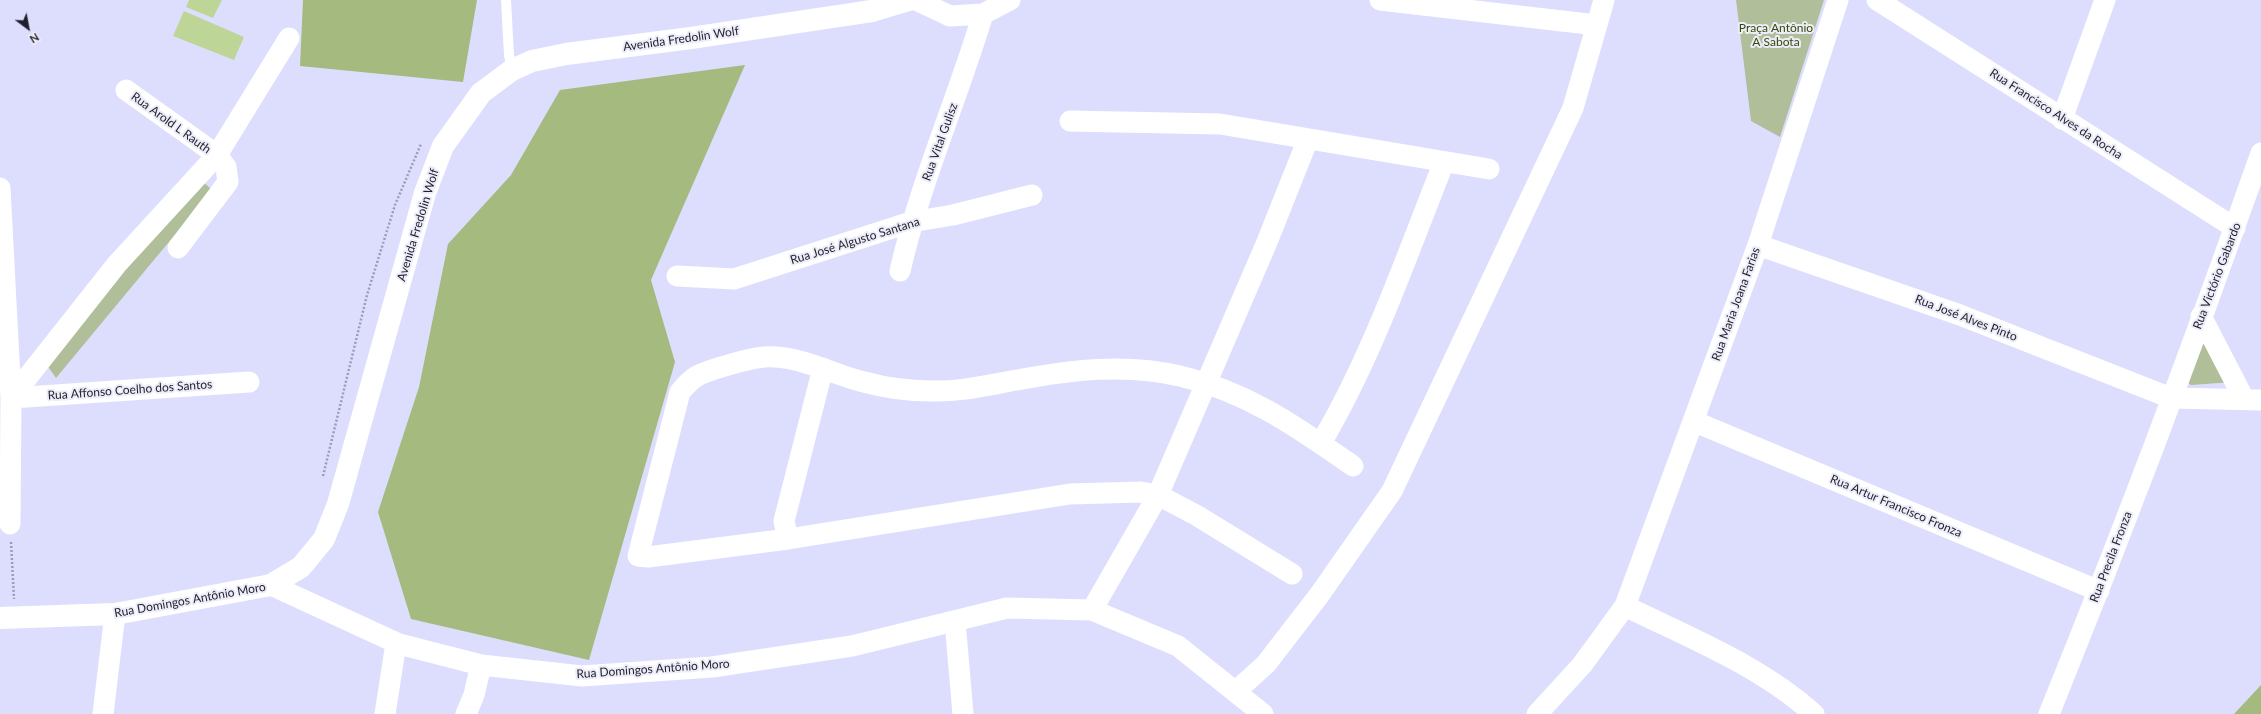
<!DOCTYPE html>
<html>
<head>
<meta charset="utf-8">
<style>
	body { margin:0 }
	#map { position:relative; width:2261px; height:714px; overflow:hidden; background:#dddefe; font-family:Lato,sans-serif }
	canvas { display:block }
	.north { position:absolute; left:8px; top:8px; width:40px; height:40px; -webkit-text-stroke:3px #ededfa; paint-order:stroke; rotate:148deg; font-size:11px; font-weight:700; line-height:16px; text-align:center; color:#1f202b }
	.north::after { content:''; display:block; margin:auto; width:14px; height:18px; background:#1f202b; clip-path:polygon(50% 0,100% 100%,50% 72%,0 100%) }
</style>
</head>
<body>
<div id="map">
<canvas width="2261" height="714"></canvas>
<div class="north">N</div>
</div>
<script>
const ctx = document.querySelector('canvas').getContext('2d');
ctx.lineJoin = 'round';
function paint(path, color) {
  ctx.fillStyle = color;
  ctx.fill(path, 'evenodd');
}
function strokePath(path, color, width, dash) {
  ctx.strokeStyle = color;
  ctx.lineWidth = width;
  ctx.lineCap = dash ? 'butt' : 'round';
  ctx.setLineDash(dash || []);
  ctx.stroke(path);
}
function drawText(font, color, halo, rows, align = 'center') {
  ctx.font = font + ' Lato,sans-serif';
  ctx.lineWidth = 4;
  ctx.setLineDash([]);
  ctx.textBaseline = 'middle';
  ctx.strokeStyle = halo;
  ctx.fillStyle = color;
  for (const [text, x, y, turn = 0] of rows) {
    ctx.save();
    ctx.translate(x, y);
    ctx.rotate((+turn || 0) * Math.PI / 180);
    ctx.textAlign = isNaN(turn) ? turn : align;
    if (halo) ctx.strokeText(text, 0, 0);
    ctx.fillText(text, 0, 0);
    ctx.restore();
  }
}
paint(new Path2D(`
	M 1736,0 L 1824,0 L 1780,137 L 1751,121 Z
	M 199,178 L 212,190 L 56,378 L 44,361 Z
	M 2204,332 L 2233,382 L 2191,385 L 2188,383 Z`), '#b0be99');
paint(new Path2D(`
	M 303,0 L 477,0 L 463,82 L 300,66 Z
	M 745,65 L 651,280 L 675,362 L 589,660 L 411,619 L 378,512 L 419,387 L 448,244 L 511,175 L 560,90 Z
	M 2261,685 L 2261,714 L 2234,714 Z`), '#a4ba7e');
paint(new Path2D(`
	M 189,0 L 222,0 L 213,18 L 186,7 Z
	M 184,11 L 244,37 L 234,60 L 173,36 Z`), '#bed598');
strokePath(new Path2D(`
	M 323,476 L 367,295 L 395,205 L 421,144
	M 11,542 L 14,599`), '#9b9cb5', 2.5, [2, 2]);
strokePath(new Path2D(`
	M 506,0 L 509,55 L 512,70`), '#fff', 10);
strokePath(new Path2D(`
	M 916,0 L 950,16 L 983,14 L 1010,0
	M 1380,0 L 1597,25
	M 1877,0 L 2235,228
	M 126,90 L 217,155 L 226,167 L 228,182 L 178,248
	M 2062,119 L 2105,0
	M 1070,121 L 1220,124 L 1489,169
	M 0,188 L 11,398 L 10,524
	M 1758,245 L 1960,315 L 2171,398 L 2261,400
	M 900,271 C 920,183 957,100 983,14
	M 677,276 L 734,279 L 911,222 L 953,215 L 1032,195
	M 2201,316 L 2244,399
	M 11,398 L 117,264 L 217,155 L 289,38
	M 11,398 L 249,382
	M 1693,421 L 2099,591
	M 1321,443 C 1373,355 1406,257 1444,162
	M 788,539 L 784,521 L 823,368
	M 1292,574 L 1196,515 L 1158,495 L 1141,492 L 1070,494 L 788,539 L 648,557 L 638,556 L 680,392 C 686,385 691,379 699,375 C 712,369 750,358 764,357 C 800,355 831,374 864,382 C 886,388 909,391 931,391 C 960,392 988,385 1017,380 C 1071,370 1125,363 1180,376 C 1248,392 1297,427 1353,466
	M 271,585 L 399,644 L 481,665 L 582,676 L 712,667 L 852,646 L 1007,608 L 1092,610 L 1178,646 L 1263,714
	M 1625,606 C 1690,638 1759,665 1814,714
	M 1092,610 L 1158,495 L 1267,242 L 1308,139
	M 955,621 L 963,714
	M 1235,692 L 1266,664 L 1320,594 L 1392,491 L 1573,108 L 1604,0
	M 103,714 L 115,614
	M 385,714 L 396,643
	M 466,714 L 474,695 L 481,665
	M 1537,714 L 1582,665 L 1625,606 L 1758,245 L 1838,0
	M 2049,714 C 2124,529 2195,341 2261,153`), '#fff', 21);
strokePath(new Path2D(`
	M 0,618 L 115,614 L 271,585 L 301,567 L 324,539 L 338,504 L 425,193 L 443,146 L 481,93 L 512,70 L 532,61 L 566,54 L 691,38 L 872,11 L 909,0`), '#fff', 22);
drawText('12px', '#364903', '#ededfa', [
	["Praça Antônio",1776,28],
	["A Sabota",1776,42]
]);
drawText('12px', '#1f202b', '#ededfa', [
	["Avenida Fredolin Wolf",681,39,-8],
	["Rua Francisco Alves da Rocha",2056,114,33],
	["Rua Arold L Rauth",171,123,36],
	["Rua Vital Gulisz",940,142,-70],
	["Avenida Fredolin Wolf",418,225,-73],
	["Rua José Algusto Santana",855,241,-17],
	["Rua Victório Gabardo",2217,276,-69],
	["Rua Maria Joana Farias",1736,304,-70],
	["Rua José Alves Pinto",1966,318,21],
	["Rua Affonso Coelho dos Santos",130,390,-4],
	["Rua Artur Francisco Fronza",1896,506,23],
	["Rua Precila Fronza",2111,557,-69],
	["Rua Domingos Antônio Moro",190,600,-10],
	["Rua Domingos Antônio Moro",653,669,-4]
]);
</script>
</body>
</html>
